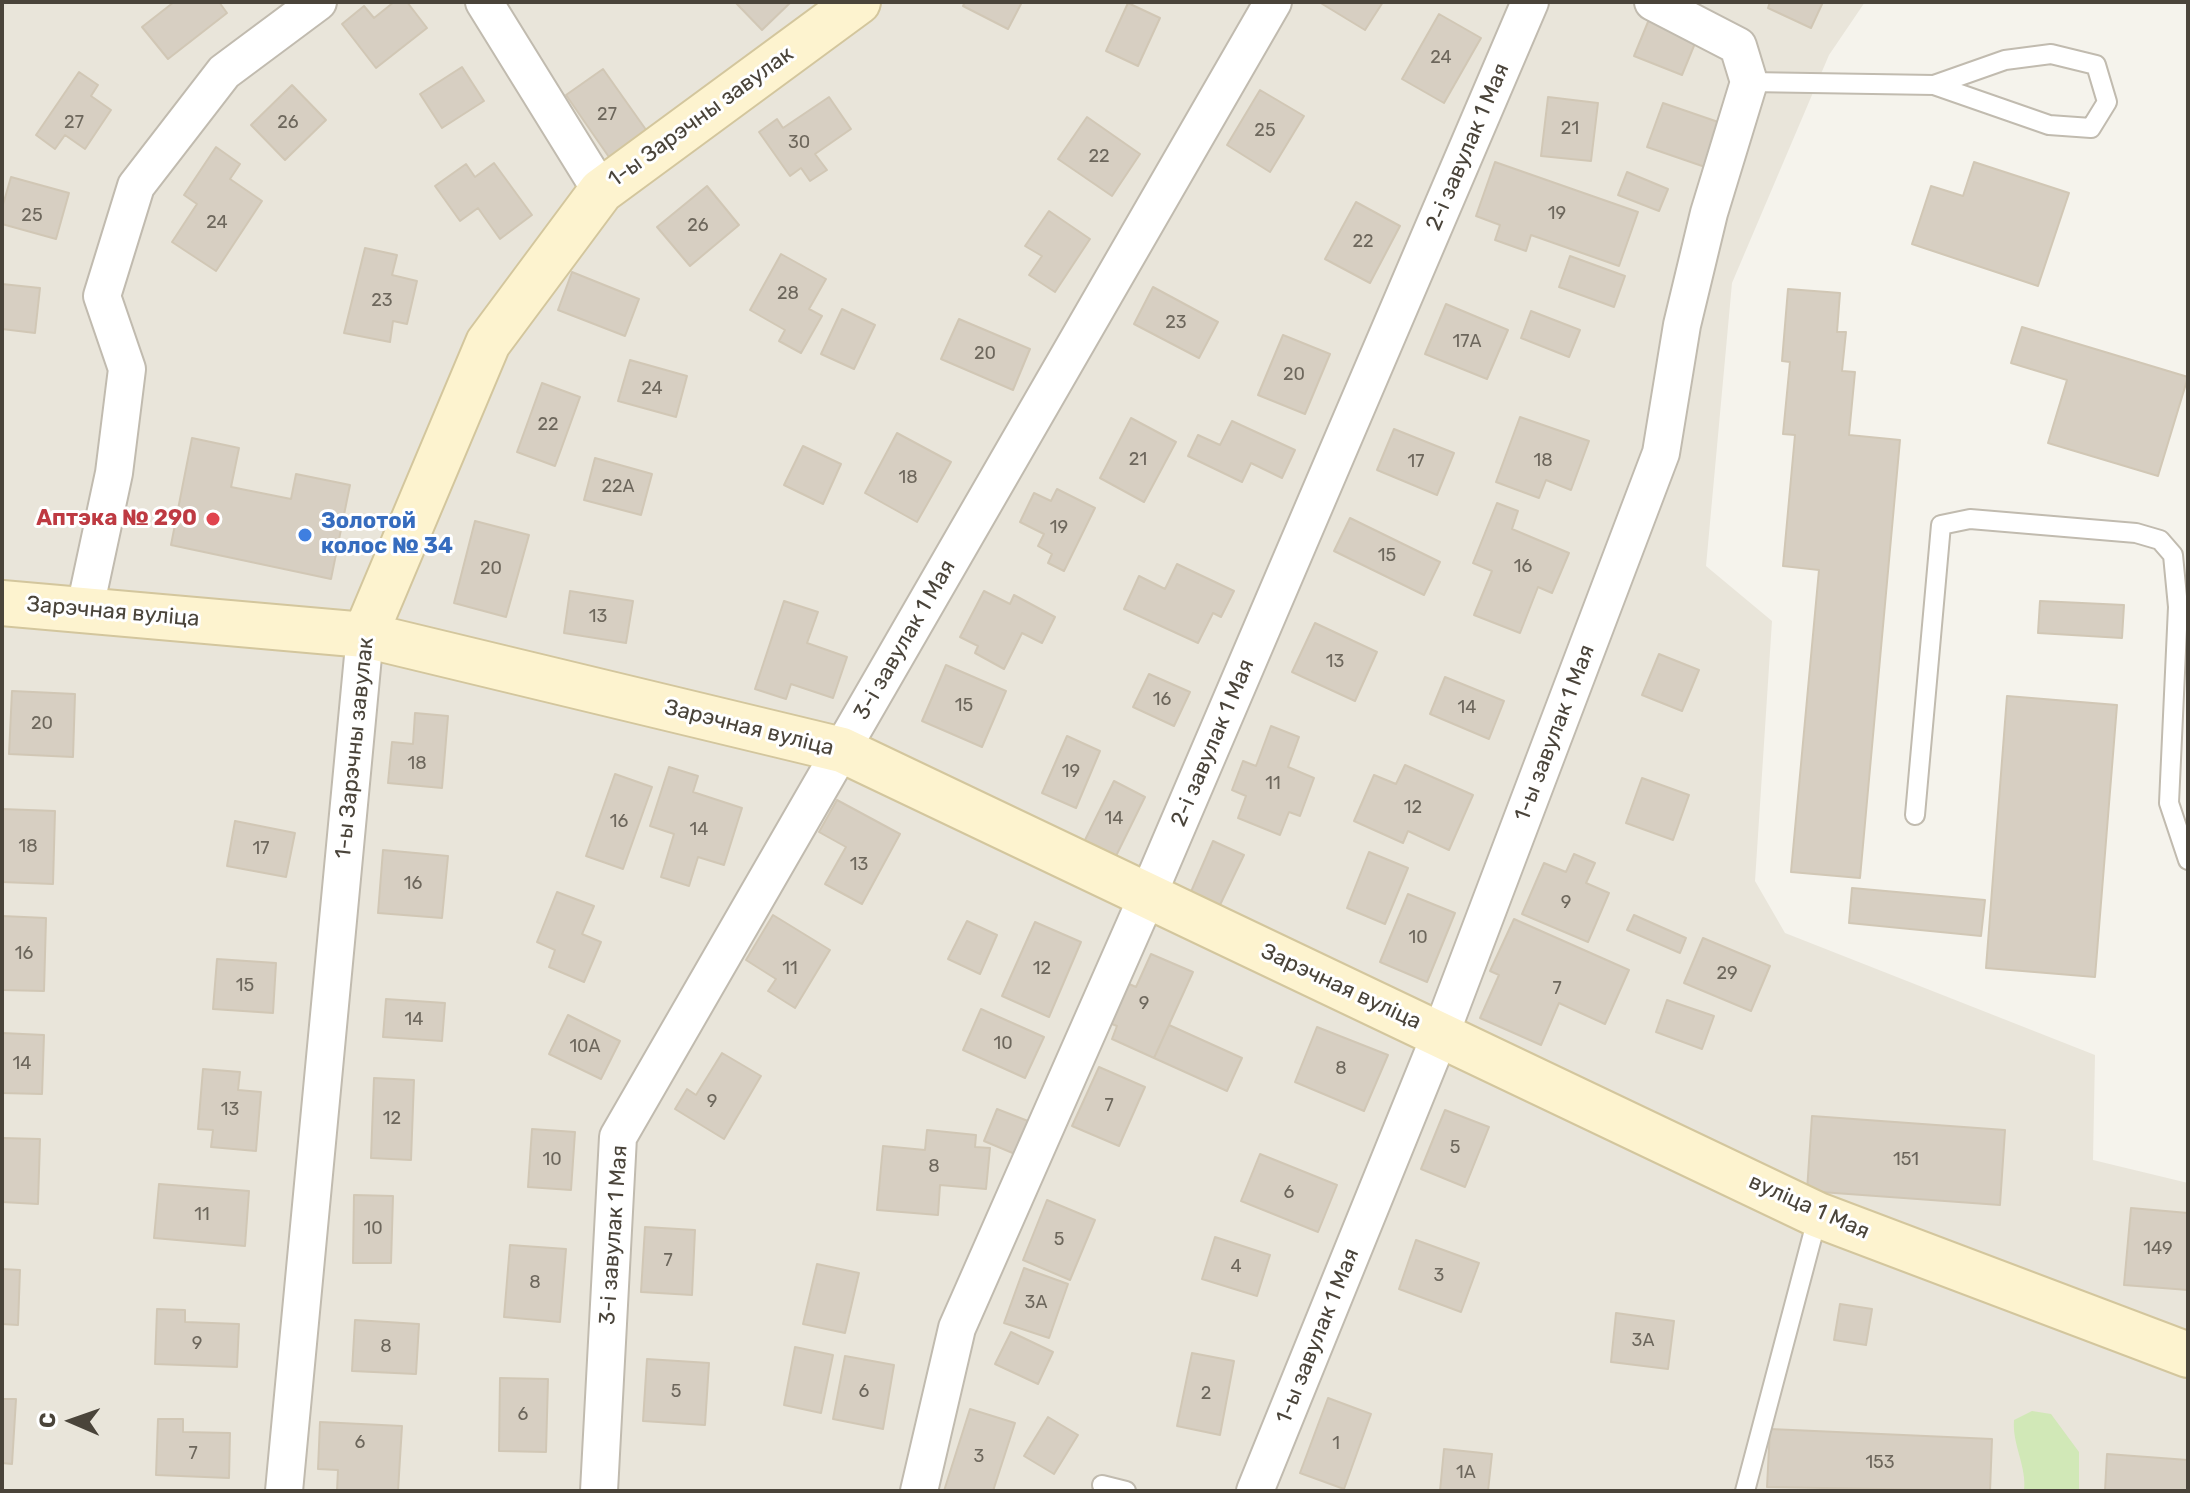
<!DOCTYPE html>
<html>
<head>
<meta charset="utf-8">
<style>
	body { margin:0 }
	#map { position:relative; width:2190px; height:1493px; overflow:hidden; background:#f5f3ec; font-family:Rubik,sans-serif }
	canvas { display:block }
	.frame { position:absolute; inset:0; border:4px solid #4a443a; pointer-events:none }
	.north { position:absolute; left:32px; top:1381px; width:80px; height:80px; -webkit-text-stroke:6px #fff; paint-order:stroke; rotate:272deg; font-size:22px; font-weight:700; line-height:32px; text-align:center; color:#4a443a }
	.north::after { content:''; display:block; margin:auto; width:28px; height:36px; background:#4a443a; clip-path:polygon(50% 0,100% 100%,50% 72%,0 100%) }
</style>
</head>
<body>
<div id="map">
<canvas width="2190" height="1493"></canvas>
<div class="frame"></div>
<div class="north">С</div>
</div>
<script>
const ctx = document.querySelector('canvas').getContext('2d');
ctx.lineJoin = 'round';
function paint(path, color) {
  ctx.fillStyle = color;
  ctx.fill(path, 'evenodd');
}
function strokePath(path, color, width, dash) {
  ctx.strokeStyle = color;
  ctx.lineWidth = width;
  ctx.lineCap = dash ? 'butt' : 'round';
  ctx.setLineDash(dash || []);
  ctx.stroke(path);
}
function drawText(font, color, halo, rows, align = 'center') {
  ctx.font = font + ' Rubik,sans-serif';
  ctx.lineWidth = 6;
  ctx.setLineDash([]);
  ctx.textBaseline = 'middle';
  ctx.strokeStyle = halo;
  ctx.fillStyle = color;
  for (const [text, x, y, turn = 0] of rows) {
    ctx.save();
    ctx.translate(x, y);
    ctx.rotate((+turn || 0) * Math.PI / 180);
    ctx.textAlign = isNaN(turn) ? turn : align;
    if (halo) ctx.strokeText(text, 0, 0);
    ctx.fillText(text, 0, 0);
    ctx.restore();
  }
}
paint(new Path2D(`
	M 2,2 L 1865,2 L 1829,55 L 1732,283 L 1706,566 L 1772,621 L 1755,881 L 1785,933 L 2095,1055 L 2093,1160 L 2188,1183 L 2188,1491 L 2,1491 Z`), '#e9e5da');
paint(new Path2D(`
	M 2032,1411 L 2051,1414 L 2079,1452 L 2079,1491 L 2024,1491 C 2027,1466 2012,1445 2014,1420 Z`), '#d1e8b7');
const building = new Path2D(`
	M 174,2 L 219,2 L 227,13 L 168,59 L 142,27 Z
	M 394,2 L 407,2 L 427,28 L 376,68 L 342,24 L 364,6 L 374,18 Z
	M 735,2 L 791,2 L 762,30 Z
	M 965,2 L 1022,2 L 1008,29 L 963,6 Z
	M 1319,2 L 1383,2 L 1365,30 Z
	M 1770,2 L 1823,2 L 1811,28 L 1768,8 Z
	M 1128,3 L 1160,18 L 1138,66 L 1106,51 Z
	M 1439,14 L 1481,38 L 1444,103 L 1402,79 Z
	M 1650,17 L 1698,36 L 1682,75 L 1634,56 Z
	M 462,67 L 484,101 L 442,128 L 420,94 Z
	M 603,69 L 649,134 L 611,160 L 566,95 Z
	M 79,72 L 98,85 L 91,96 L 111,110 L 85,149 L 65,135 L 55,149 L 36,135 Z
	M 292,85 L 326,120 L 285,160 L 251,125 Z
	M 1260,90 L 1304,116 L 1270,172 L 1227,145 Z
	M 829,97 L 851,129 L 815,154 L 827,170 L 810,181 L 801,168 L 790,176 L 759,132 L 777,119 L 783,128 Z
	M 1548,97 L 1598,103 L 1591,161 L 1541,156 Z
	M 1663,103 L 1724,124 L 1708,168 L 1647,147 Z
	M 1087,117 L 1140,154 L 1112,196 L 1058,159 Z
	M 216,147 L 240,164 L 230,179 L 262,201 L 216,271 L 172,242 L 197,204 L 184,195 Z
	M 1495,162 L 1638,212 L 1619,266 L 1531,235 L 1526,251 L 1495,240 L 1500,225 L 1476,216 Z
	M 1974,162 L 2069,193 L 2038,286 L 1912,244 L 1931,186 L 1963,196 Z
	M 494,163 L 532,215 L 500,239 L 478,208 L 460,221 L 435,186 L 466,164 L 475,177 Z
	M 1627,172 L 1668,189 L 1659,211 L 1618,195 Z
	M 11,177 L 69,193 L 56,239 L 2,224 L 2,208 Z
	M 707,186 L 739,225 L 690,266 L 657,227 Z
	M 1356,202 L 1400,226 L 1370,283 L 1325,259 Z
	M 1049,211 L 1090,239 L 1055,292 L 1029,275 L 1042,256 L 1025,246 Z
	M 365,248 L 397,255 L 392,275 L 417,281 L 407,324 L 393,321 L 390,342 L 344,333 Z
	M 781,254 L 826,279 L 809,309 L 822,316 L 801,353 L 779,341 L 785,330 L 750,310 Z
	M 1570,256 L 1625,276 L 1614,307 L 1559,287 Z
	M 572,272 L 639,299 L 625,336 L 558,310 Z
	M 2,284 L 40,288 L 35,333 L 2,329 Z
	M 1153,287 L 1218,322 L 1199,358 L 1134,324 Z
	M 1788,289 L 1840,293 L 1837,332 L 1846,332 L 1842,371 L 1855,372 L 1849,435 L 1900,440 L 1860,878 L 1791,872 L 1819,570 L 1783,566 L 1795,435 L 1783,434 L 1790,362 L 1782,361 Z
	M 1446,304 L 1508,330 L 1487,379 L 1425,354 Z
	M 842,309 L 875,325 L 854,369 L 821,354 Z
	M 1531,311 L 1580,330 L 1569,357 L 1521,338 Z
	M 959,319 L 1030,349 L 1013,390 L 941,359 Z
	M 2022,327 L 2188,377 L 2158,476 L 2048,443 L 2067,380 L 2011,363 Z
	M 1283,335 L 1330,354 L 1305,414 L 1258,395 Z
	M 630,360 L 687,376 L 676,417 L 618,401 Z
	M 542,383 L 580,397 L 555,466 L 517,452 Z
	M 1520,417 L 1589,441 L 1571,490 L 1546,480 L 1539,498 L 1496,482 Z
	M 1131,418 L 1176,442 L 1144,502 L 1100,478 Z
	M 1232,421 L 1295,450 L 1282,478 L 1251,463 L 1242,482 L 1188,456 L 1198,435 L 1220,445 Z
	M 1394,429 L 1454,453 L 1437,495 L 1377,470 Z
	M 897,433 L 951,462 L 917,522 L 865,493 Z
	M 192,438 L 239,448 L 231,487 L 291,499 L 296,474 L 350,485 L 331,579 L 171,545 Z
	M 803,446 L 841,464 L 823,504 L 784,485 Z
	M 595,458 L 652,474 L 641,515 L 584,500 Z
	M 1057,489 L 1095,508 L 1064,571 L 1048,563 L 1052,554 L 1038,546 L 1044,534 L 1020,522 L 1034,493 L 1051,501 Z
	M 1497,503 L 1518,511 L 1512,529 L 1569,553 L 1552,593 L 1538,587 L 1520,633 L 1474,615 L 1492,571 L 1473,563 Z
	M 1350,518 L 1440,562 L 1424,595 L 1334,551 Z
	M 475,521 L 529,535 L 506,617 L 454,603 Z
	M 1177,564 L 1234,591 L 1221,617 L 1213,613 L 1198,643 L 1124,609 L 1139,576 L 1165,589 Z
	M 570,591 L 633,601 L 626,643 L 564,633 Z
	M 984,591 L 1010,604 L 1014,595 L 1055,617 L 1042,643 L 1022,633 L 1004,669 L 975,653 L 978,646 L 960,637 Z
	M 784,601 L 818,612 L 807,643 L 847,657 L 833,698 L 791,684 L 786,699 L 755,689 Z
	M 2040,601 L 2124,605 L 2122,638 L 2038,633 Z
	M 1315,623 L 1377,652 L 1355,701 L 1292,672 Z
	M 1659,654 L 1699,670 L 1682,711 L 1642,695 Z
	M 946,665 L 1006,691 L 982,747 L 922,721 Z
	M 1149,674 L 1190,692 L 1174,726 L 1133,707 Z
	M 1445,677 L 1504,701 L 1489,739 L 1430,714 Z
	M 12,691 L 75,694 L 73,757 L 9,754 Z
	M 2007,696 L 2117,705 L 2095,977 L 1986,968 Z
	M 415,713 L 448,716 L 442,788 L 388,783 L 392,742 L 413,744 Z
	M 1271,726 L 1299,737 L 1288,767 L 1314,778 L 1300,816 L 1289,812 L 1280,835 L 1238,818 L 1246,796 L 1232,790 L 1243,761 L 1256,766 Z
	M 1067,736 L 1100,751 L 1076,808 L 1042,793 Z
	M 1405,765 L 1473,795 L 1449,850 L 1408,831 L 1403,843 L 1354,821 L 1374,775 L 1396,784 Z
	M 669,767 L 698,776 L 693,792 L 742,808 L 724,865 L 698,857 L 689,886 L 661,877 L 674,834 L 650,826 Z
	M 615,774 L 652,787 L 623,869 L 586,856 Z
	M 1642,778 L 1689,795 L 1673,840 L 1626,823 Z
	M 1114,781 L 1145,797 L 1115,858 L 1084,842 Z
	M 837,800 L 900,834 L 862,904 L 825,884 L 846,847 L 819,832 Z
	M 2,809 L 55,811 L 53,884 L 2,882 Z
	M 235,821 L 295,833 L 286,877 L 227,866 Z
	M 1213,841 L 1244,855 L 1219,907 L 1190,894 Z
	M 383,850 L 448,856 L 442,918 L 378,913 Z
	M 1369,852 L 1408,868 L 1385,924 L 1347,908 Z
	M 1574,854 L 1595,863 L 1586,883 L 1609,893 L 1588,942 L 1522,914 L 1544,863 L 1566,872 Z
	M 1852,888 L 1985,900 L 1981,936 L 1849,923 Z
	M 557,892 L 594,906 L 582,934 L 601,942 L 584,982 L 549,967 L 555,950 L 537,942 Z
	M 1408,894 L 1455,913 L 1427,982 L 1380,962 Z
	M 773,915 L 830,950 L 795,1008 L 768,991 L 776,979 L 746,960 Z
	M 1634,915 L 1686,938 L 1680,953 L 1627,930 Z
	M 2,916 L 46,918 L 44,991 L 2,990 Z
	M 1514,919 L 1629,970 L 1605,1024 L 1559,1003 L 1541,1045 L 1480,1018 L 1499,975 L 1490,971 Z
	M 967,921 L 997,935 L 980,974 L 948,959 Z
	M 1035,922 L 1081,942 L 1049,1017 L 1002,996 Z
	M 1703,938 L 1770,966 L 1751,1011 L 1684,983 Z
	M 1151,954 L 1193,972 L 1154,1058 L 1112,1039 L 1117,1026 L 1102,1020 L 1120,980 L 1136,987 Z
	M 217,959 L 276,963 L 273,1013 L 213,1009 Z
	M 386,999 L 445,1003 L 442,1041 L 383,1037 Z
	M 1667,1000 L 1714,1016 L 1702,1049 L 1656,1032 Z
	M 981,1009 L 1044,1037 L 1025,1078 L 963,1050 Z
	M 568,1015 L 620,1041 L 601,1079 L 549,1054 Z
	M 1169,1025 L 1242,1058 L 1227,1091 L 1154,1058 Z
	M 1317,1027 L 1388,1055 L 1364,1111 L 1295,1082 Z
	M 2,1033 L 44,1035 L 42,1094 L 2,1093 Z
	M 722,1053 L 761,1076 L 724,1139 L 675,1109 L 687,1089 L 696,1095 Z
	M 1099,1067 L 1145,1087 L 1119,1146 L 1072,1126 Z
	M 203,1069 L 240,1072 L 238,1090 L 261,1092 L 256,1151 L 211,1147 L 213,1130 L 198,1129 Z
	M 374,1078 L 414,1080 L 411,1160 L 371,1158 Z
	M 997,1109 L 1028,1121 L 1015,1154 L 984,1141 Z
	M 1445,1110 L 1489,1127 L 1465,1187 L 1421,1169 Z
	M 1812,1116 L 2005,1130 L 2000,1205 L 1807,1191 Z
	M 532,1129 L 575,1132 L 571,1190 L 528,1187 Z
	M 927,1130 L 976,1135 L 975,1147 L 990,1148 L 986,1189 L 940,1185 L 938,1215 L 877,1210 L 883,1146 L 925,1150 Z
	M 2,1138 L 40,1139 L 38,1204 L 2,1202 Z
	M 1260,1154 L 1337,1185 L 1318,1232 L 1241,1201 Z
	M 159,1184 L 249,1191 L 245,1246 L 154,1238 Z
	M 354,1195 L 393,1196 L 391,1263 L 353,1263 Z
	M 1047,1200 L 1095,1220 L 1070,1280 L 1023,1260 Z
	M 2131,1208 L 2188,1213 L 2188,1290 L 2124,1285 Z
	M 645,1227 L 695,1230 L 692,1295 L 641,1292 Z
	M 1215,1237 L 1270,1255 L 1257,1296 L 1202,1279 Z
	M 1416,1240 L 1479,1263 L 1461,1312 L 1399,1289 Z
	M 510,1245 L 566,1249 L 560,1322 L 504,1317 Z
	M 817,1264 L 859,1273 L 845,1333 L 803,1324 Z
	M 1024,1268 L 1068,1284 L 1049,1338 L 1004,1323 Z
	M 2,1269 L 20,1270 L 18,1325 L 2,1324 Z
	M 1840,1304 L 1872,1309 L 1866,1345 L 1834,1340 Z
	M 157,1309 L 185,1310 L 185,1322 L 239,1324 L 237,1367 L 155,1364 Z
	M 1616,1313 L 1674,1321 L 1668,1369 L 1611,1362 Z
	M 355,1320 L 419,1324 L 416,1374 L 352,1371 Z
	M 1011,1332 L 1053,1352 L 1038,1384 L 995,1364 Z
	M 795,1347 L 833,1355 L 821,1413 L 784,1405 Z
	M 1192,1353 L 1234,1361 L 1220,1435 L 1177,1426 Z
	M 845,1356 L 894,1365 L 883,1429 L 833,1419 Z
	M 647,1359 L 709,1363 L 705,1425 L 643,1421 Z
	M 500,1378 L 548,1379 L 546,1452 L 499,1451 Z
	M 1328,1398 L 1371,1414 L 1344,1489 L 1300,1473 Z
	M 2,1399 L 16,1399 L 12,1464 L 2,1463 Z
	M 970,1409 L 1015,1423 L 993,1491 L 944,1491 Z
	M 1048,1417 L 1078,1435 L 1054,1474 L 1024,1456 Z
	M 158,1419 L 183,1419 L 183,1432 L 230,1433 L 229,1478 L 156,1475 Z
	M 320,1422 L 402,1426 L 398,1491 L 337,1491 L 338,1470 L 318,1469 Z
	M 1770,1429 L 1992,1439 L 1990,1491 L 1767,1487 Z
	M 1444,1449 L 1492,1454 L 1488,1491 L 1440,1491 Z
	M 2107,1454 L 2188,1460 L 2188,1491 L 2105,1491 Z`);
paint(building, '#d7cfc2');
strokePath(building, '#d1c7b5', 2);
const lane = new Path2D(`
	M 1749,82 L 1934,85 L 2049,125 L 2091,128 L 2107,102 L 2096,65 L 2051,54 L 2005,60 L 1934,85
	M 1915,815 L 1941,525 L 1970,519 L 2136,533 L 2160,540 L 2173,555 L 2178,607 L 2169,803 L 2188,860
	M 1102,1485 L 1126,1491
	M 1745,1491 L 1818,1215`);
const street = new Path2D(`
	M 484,2 L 601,191
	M 85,608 L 114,473 L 127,369 L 102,296 L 136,186 L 224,72 L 318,2
	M 284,1491 L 365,635
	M 599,1491 L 618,1137 L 1273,2
	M 919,1491 L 957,1328 L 1147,897 L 1530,2
	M 1255,1491 L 1441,1033 L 1661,453 L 1682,325 L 1709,213 L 1749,82 L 1738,46 L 1653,2`);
const secondary = new Path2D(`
	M 2,603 L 365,635 L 842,750 L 1818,1215 L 2188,1355
	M 365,635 L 488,343 L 601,191 L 858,2`);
strokePath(lane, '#c1bbaf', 22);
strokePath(street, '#c1bbaf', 40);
strokePath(secondary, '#d3c69d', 48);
strokePath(lane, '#fff', 18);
strokePath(street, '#fff', 36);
strokePath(secondary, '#fdf3cf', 44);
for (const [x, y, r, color] of [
	[213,519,8,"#e0444e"],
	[305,535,8,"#3f7fe0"]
]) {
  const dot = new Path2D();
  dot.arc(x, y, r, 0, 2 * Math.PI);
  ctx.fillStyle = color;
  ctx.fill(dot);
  strokePath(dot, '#fff', 3);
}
drawText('18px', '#6d675c', null, [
	["24",1441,58],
	["27",607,115],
	["27",74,123],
	["26",288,123],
	["21",1570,129],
	["25",1265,131],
	["30",799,143],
	["22",1099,157],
	["19",1557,214],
	["25",32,216],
	["24",217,223],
	["26",698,226],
	["22",1363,242],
	["28",788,294],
	["23",382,301],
	["23",1176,323],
	["17А",1467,342],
	["20",985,354],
	["20",1294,375],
	["24",652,389],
	["22",548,425],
	["21",1138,460],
	["18",1543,461],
	["17",1416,462],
	["18",908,478],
	["22А",618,487],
	["19",1059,528],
	["15",1387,556],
	["16",1523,567],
	["20",491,569],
	["13",598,617],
	["13",1335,662],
	["16",1162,700],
	["15",964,706],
	["14",1467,708],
	["20",42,724],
	["18",417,764],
	["19",1071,772],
	["11",1273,784],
	["12",1413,808],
	["14",1114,819],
	["16",619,822],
	["14",699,830],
	["18",28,847],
	["17",261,849],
	["13",859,865],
	["16",413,884],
	["9",1566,903],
	["10",1418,938],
	["16",24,954],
	["11",790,969],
	["12",1042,969],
	["29",1727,974],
	["15",245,986],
	["7",1557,989],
	["9",1144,1004],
	["14",414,1020],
	["10",1003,1044],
	["10А",585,1047],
	["14",22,1064],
	["8",1341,1069],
	["9",712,1102],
	["7",1109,1106],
	["13",230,1110],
	["12",392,1119],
	["5",1455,1148],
	["10",552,1160],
	["151",1906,1160],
	["8",934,1167],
	["6",1289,1193],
	["11",202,1215],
	["10",373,1229],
	["5",1059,1240],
	["149",2158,1249],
	["7",668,1261],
	["4",1236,1267],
	["3",1439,1276],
	["8",535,1283],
	["3А",1036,1303],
	["3А",1643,1341],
	["9",197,1344],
	["8",386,1347],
	["5",676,1392],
	["6",864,1392],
	["2",1206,1394],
	["6",523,1415],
	["6",360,1443],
	["1",1336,1444],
	["7",193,1454],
	["3",979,1457],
	["153",1880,1463],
	["1А",1466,1473]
]);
drawText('22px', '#4a443a', '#fff', [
	["1-ы Зарэчны завулак",701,117,-36],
	["2-і завулак 1 Мая",1468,147,-67],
	["Зарэчная вуліца",113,612,5],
	["3-і завулак 1 Мая",905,640,-60],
	["Зарэчная вуліца",749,728,14],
	["1-ы завулак 1 Мая",1555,733,-69],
	["2-і завулак 1 Мая",1213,743,-67],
	["1-ы Зарэчны завулак",355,748,-84],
	["Зарэчная вуліца",1341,987,25],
	["вуліца 1 Мая",1809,1207,24],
	["3-і завулак 1 Мая",614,1235,-86],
	["1-ы завулак 1 Мая",1318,1336,-68]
]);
drawText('bold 22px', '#be3a42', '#fff', [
	["Аптэка № 290",197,519]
], 'right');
drawText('bold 22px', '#366cbe', '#fff', [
	["Золотой",321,522],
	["колос № 34",321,547]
], 'left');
</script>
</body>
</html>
